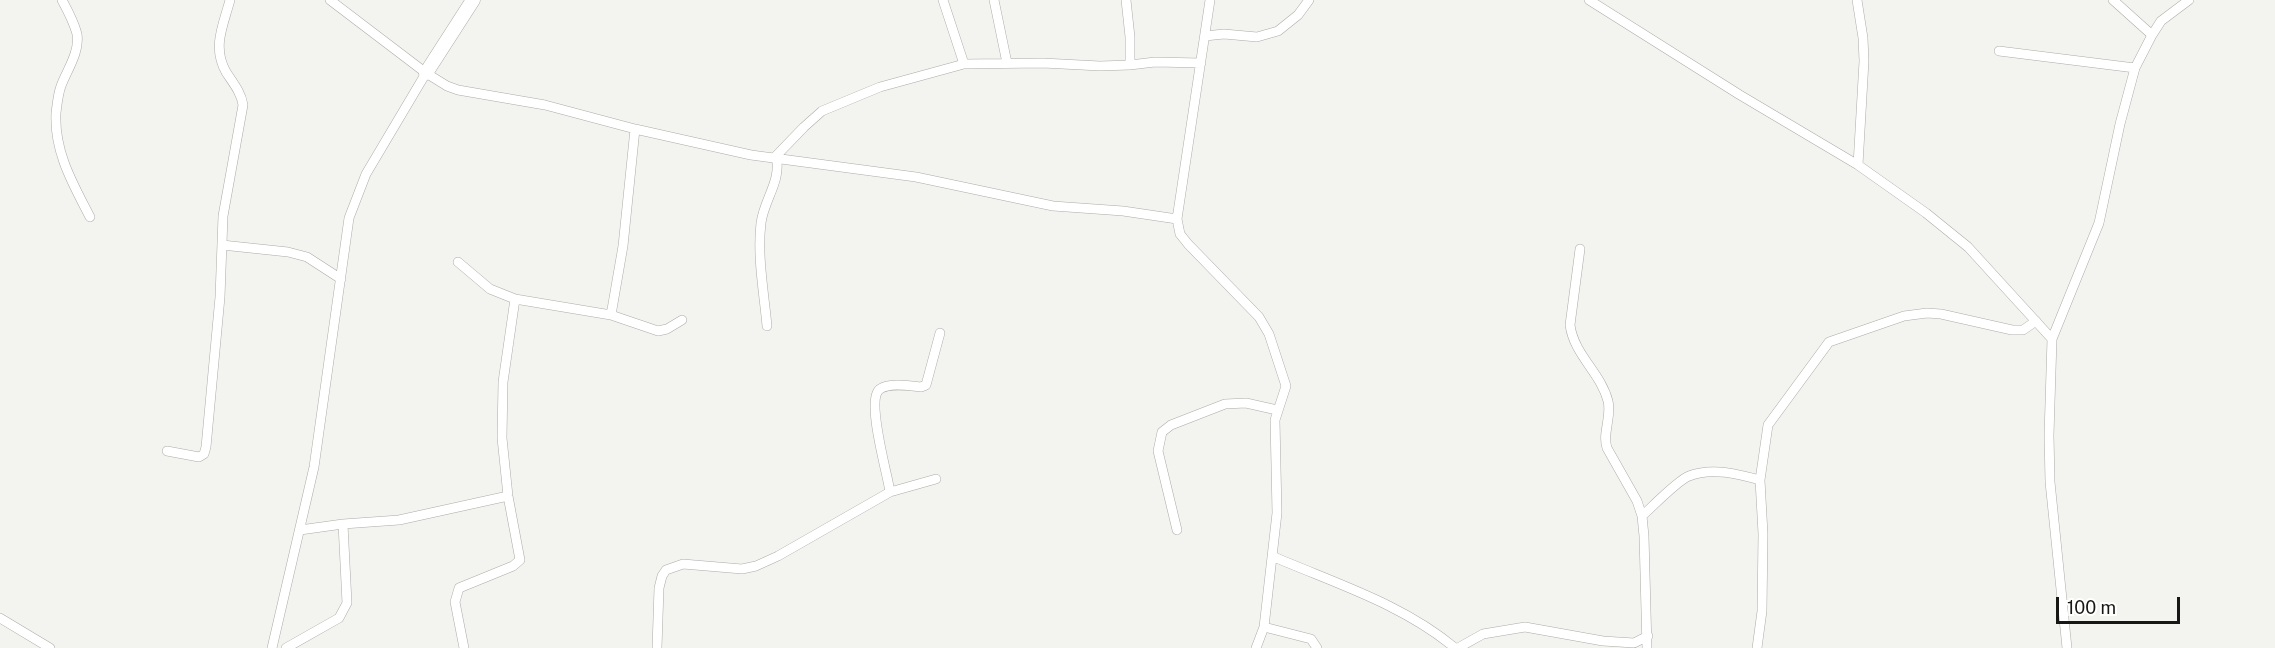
<!DOCTYPE html>
<html>
<head>
<meta charset="utf-8">
<style>
	body { margin:0 }
	#map { position:relative; width:2275px; height:648px; overflow:hidden; background:#f3f3ef; font-family:"Public Sans",sans-serif }
	canvas { display:block }
	.scale { position:absolute; left:2056px; top:597px; width:124px; height:27px; box-sizing:border-box; border:3px solid #171716; border-top:0; padding-left:8px; font-size:18px; line-height:21px; white-space:nowrap; color:#171716; -webkit-text-stroke:4px #fffffe; paint-order:stroke }
</style>
</head>
<body>
<div id="map">
<canvas width="2275" height="648"></canvas>
<div class="scale">100 m</div>
</div>
<script>
const ctx = document.querySelector('canvas').getContext('2d');
ctx.lineJoin = 'round';
function strokePath(path, color, width, dash) {
  ctx.strokeStyle = color;
  ctx.lineWidth = width;
  ctx.lineCap = dash ? 'butt' : 'round';
  ctx.setLineDash(dash || []);
  ctx.stroke(path);
}
const street = new Path2D(`
	M 62,0 C 68,11 74,22 77,34 C 80,52 67,70 61,86 C 58,94 57,105 56,113 C 54,152 73,184 90,217
	M 330,0 L 426,73 L 447,86 L 458,90 L 545,105 L 635,129 L 751,155 L 916,177 L 1053,206 L 1123,211 L 1177,219
	M 943,0 L 964,64
	M 994,0 L 1007,63
	M 1126,0 L 1130,37 L 1130,65
	M 1210,0 L 1177,219 L 1180,234 L 1188,244 L 1259,317 L 1269,334 L 1286,386 L 1275,420 L 1277,513 L 1264,627 L 1256,648
	M 1589,0 L 1740,95 L 1858,165 L 1926,213 L 1968,247 L 2052,339
	M 1857,0 L 1863,38 L 1864,61 L 1858,165
	M 2113,0 L 2152,35
	M 1205,36 L 1224,34 L 1257,37 L 1278,31 L 1298,15 L 1309,0
	M 1999,51 L 2135,68
	M 222,245 L 288,252 L 307,257 L 341,279
	M 1580,249 L 1570,325 C 1574,355 1601,373 1608,401 C 1612,417 1602,433 1607,448 L 1637,501 L 1642,516 L 1644,536 L 1647,648
	M 458,262 L 490,289 L 515,299 L 611,315 L 658,331 L 667,329 L 682,320
	M 611,315 L 623,246 L 635,129
	M 767,326 C 764,293 757,256 761,223 C 764,199 782,181 776,156 L 804,127 L 822,111 L 880,87 L 964,64 L 1043,63 L 1100,66 L 1130,65 L 1155,62 L 1201,63
	M 167,451 L 199,457 L 204,454 L 206,447 L 220,297 L 223,216 L 243,105 C 241,92 233,83 226,72 C 212,47 223,26 230,0
	M 890,492 C 888,475 865,399 880,389 C 890,382 910,386 921,387 L 926,385 L 940,333
	M 1642,516 C 1652,507 1678,480 1689,476 C 1712,467 1738,474 1760,480
	M 300,530 L 343,524 L 399,520 L 508,496
	M 1177,530 L 1158,451 L 1162,432 L 1171,425 L 1225,404 L 1246,403 L 1277,410
	M 1272,556 C 1334,583 1403,604 1455,648
	M 0,618 L 50,648
	M 1264,627 L 1311,639 L 1317,648
	M 272,648 L 314,467 L 349,218 L 366,174 L 426,73
	M 286,648 L 339,618 L 347,603 L 343,524
	M 464,648 L 455,602 L 459,588 L 513,566 L 520,560 L 508,496 L 502,438 L 503,382 L 515,299
	M 657,648 L 659,588 L 662,576 L 666,570 L 683,564 L 742,569 L 756,566 L 778,556 L 890,492 L 936,479
	M 1458,648 L 1483,634 L 1525,627 L 1603,641 L 1634,643 L 1648,636
	M 1757,648 L 1762,611 L 1763,534 L 1760,480 L 1768,425 L 1829,342 L 1904,316 L 1927,313 L 1941,314 L 2012,330 L 2023,330 L 2036,321
	M 2067,648 L 2050,482 L 2049,435 L 2052,339 L 2099,223 L 2120,124 L 2135,68 L 2152,35 L 2161,21 L 2189,0`);
const secondary = new Path2D(`
	M 426,73 L 473,0`);
strokePath(street, '#ababa8', 10);
strokePath(secondary, '#ababa8', 15);
strokePath(street, '#fff', 9);
strokePath(secondary, '#fff', 14);
</script>
</body>
</html>
